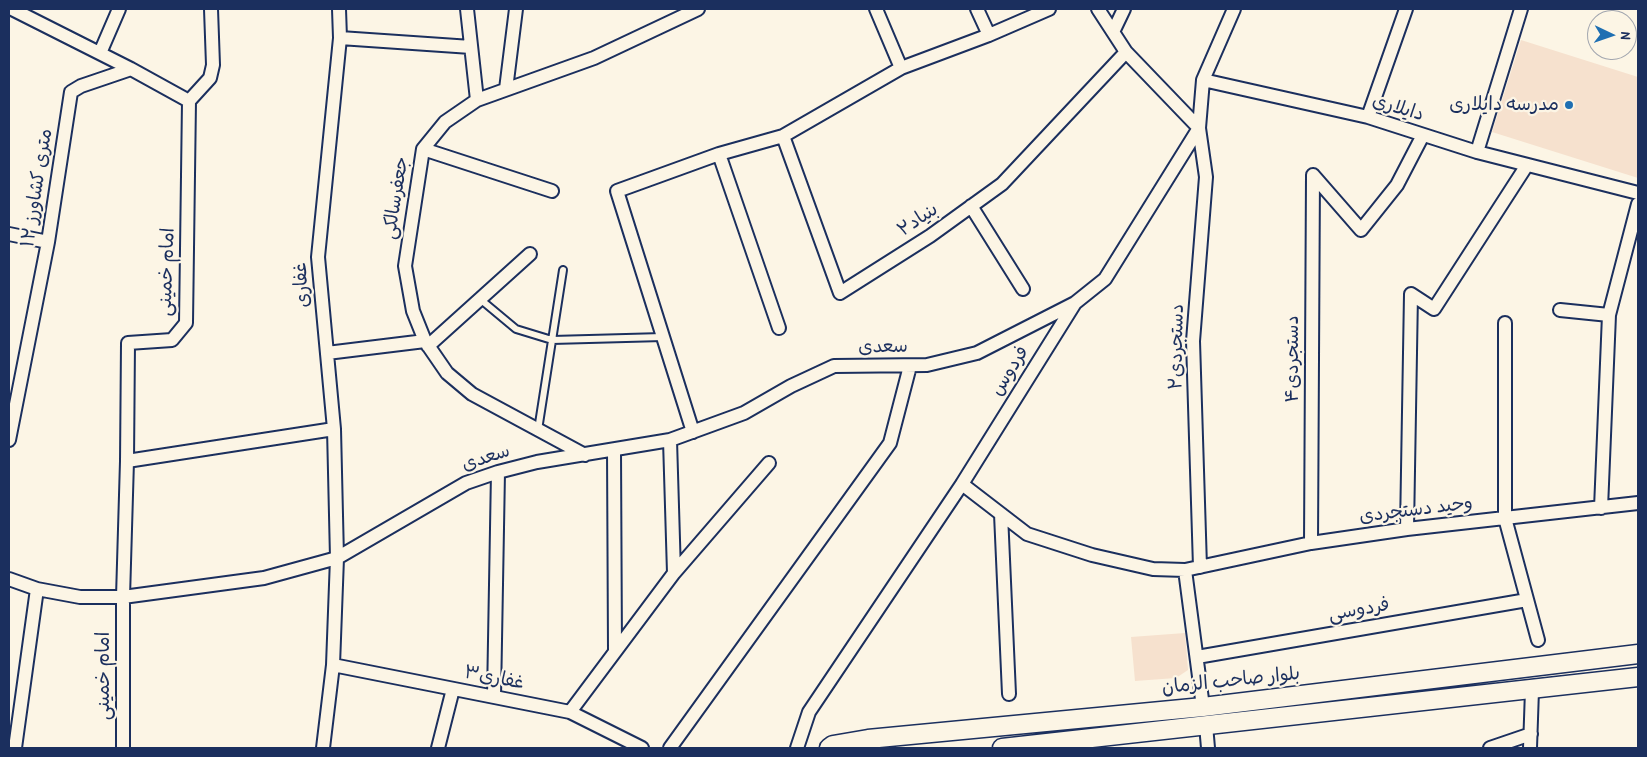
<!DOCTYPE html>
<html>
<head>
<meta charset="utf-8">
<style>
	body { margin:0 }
	#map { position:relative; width:1647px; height:757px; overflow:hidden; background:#fcf5e5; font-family:"Patrick Hand",sans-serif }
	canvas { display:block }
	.frame { position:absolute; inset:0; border:10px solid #1b2f5e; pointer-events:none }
	.north { position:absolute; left:1587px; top:10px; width:50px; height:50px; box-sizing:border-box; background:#fcf5e5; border:1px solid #a2a6af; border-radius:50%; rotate:93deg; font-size:14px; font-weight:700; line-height:20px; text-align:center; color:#1b2f5e }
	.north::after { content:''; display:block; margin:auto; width:18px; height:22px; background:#1f6fb2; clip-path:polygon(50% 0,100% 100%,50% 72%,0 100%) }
</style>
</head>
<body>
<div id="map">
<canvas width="1647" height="757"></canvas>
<div class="frame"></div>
<div class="north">N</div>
</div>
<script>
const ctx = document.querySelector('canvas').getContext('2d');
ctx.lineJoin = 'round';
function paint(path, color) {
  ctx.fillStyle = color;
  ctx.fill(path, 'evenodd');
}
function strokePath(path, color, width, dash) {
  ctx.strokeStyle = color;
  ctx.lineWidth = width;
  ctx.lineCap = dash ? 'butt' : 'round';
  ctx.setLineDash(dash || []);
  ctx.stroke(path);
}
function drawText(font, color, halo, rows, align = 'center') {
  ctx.font = font + ' "Patrick Hand","Playpen Sans Arabic",sans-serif';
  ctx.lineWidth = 4.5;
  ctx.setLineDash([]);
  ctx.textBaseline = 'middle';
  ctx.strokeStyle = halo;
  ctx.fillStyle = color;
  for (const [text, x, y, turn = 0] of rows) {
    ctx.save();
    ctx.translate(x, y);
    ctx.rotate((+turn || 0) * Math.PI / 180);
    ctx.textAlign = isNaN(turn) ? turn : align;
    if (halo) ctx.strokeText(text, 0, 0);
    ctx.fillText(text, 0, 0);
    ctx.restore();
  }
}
paint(new Path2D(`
	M 1521,40 L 1638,77 L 1638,178 L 1492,132 Z
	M 1185,633 L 1188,670 L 1176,678 L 1135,681 L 1131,637 Z`), '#f6e1ce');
const lane = new Path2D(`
	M 480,299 L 516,329 L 552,340 L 663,337
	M 538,430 L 563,270`);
const street = new Path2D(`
	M 12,9 L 131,69 L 189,101 L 186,323 L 172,340 L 128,343 L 127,461 L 123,597 L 123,748
	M 467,9 L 477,100
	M 876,9 L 901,68
	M 977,9 L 989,35
	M 1098,9 L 1126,52 L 1199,128
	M 1113,32 L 1124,9
	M 340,38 L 471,47
	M 100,53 L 119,9
	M 1203,80 L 1368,117 L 1477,152 L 1638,193
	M 506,89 L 516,9
	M 189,101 L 210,78 L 213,65 L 211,9
	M 1368,117 L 1406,9
	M 1199,128 L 1206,177 L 1193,341 L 1200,567
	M 783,136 L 840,293 L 930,236 L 1002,184 L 1126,52
	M 423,149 L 552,191
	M 1477,152 L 1521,9
	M 719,154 L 779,328
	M 1313,175 L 1361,230 L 1397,185 L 1423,135
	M 971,206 L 1023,289
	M 9,234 L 48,242
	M 1560,310 L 1609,315
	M 1505,323 L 1505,518 L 1538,640
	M 428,346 L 530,254
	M 327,353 L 425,341
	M 693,432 L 617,191 L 719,154 L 783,136 L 901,68 L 989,35 L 1049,9
	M 9,440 L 48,242 L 71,92 L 81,86 L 131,69
	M 670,440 L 674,573
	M 614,450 L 615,651
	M 585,455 L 472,394 L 447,373 L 425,341 L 413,311 L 405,266 L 423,149 L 445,122 L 477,100 L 594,58 L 698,9
	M 127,461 L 334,429
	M 962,484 L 1027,534 L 1092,555 L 1153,569 L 1185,570 L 1311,543 L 1407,529 L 1638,503
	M 1601,508 L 1609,315 L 1638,204
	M 1001,514 L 1009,694
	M 1407,529 L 1411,294 L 1434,309 L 1527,165
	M 1311,543 L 1313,175
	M 1185,570 L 1203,707
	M 9,579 L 37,589 L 80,597 L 123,597 L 264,578 L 337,558 L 466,483 L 498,472 L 537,462 L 670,440 L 744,413 L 791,386 L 834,366 L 927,365 L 977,353 L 1075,303
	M 1197,657 L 1527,600
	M 333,665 L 570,712 L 642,748
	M 494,697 L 498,472
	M 570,712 L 674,573 L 769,463
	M 1206,725 L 1208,748
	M 15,748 L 37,589
	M 323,748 L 333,665 L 337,558 L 334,429 L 318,257 L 340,38 L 339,9
	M 438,748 L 453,689
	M 670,748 L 890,443 L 910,366
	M 797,748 L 809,712 L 962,484 L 1075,303 L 1105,279 L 1199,128 L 1203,80 L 1234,9
	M 1490,748 L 1531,734
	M 1530,748 L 1532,690`);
const secondary = new Path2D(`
	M 829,748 L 833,745 L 868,739 L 1203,707 L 1638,654
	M 1002,748 L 1638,677`);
strokePath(lane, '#1b2f5e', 10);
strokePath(street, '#1b2f5e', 16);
strokePath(secondary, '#1b2f5e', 21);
strokePath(lane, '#fcf5e5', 6);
strokePath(street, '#fcf5e5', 12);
strokePath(secondary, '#fcf5e5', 18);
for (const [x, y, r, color] of [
	[1569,105,5,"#1f6fb2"]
]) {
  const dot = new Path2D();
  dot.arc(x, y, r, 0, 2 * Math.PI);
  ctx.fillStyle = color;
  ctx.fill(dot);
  strokePath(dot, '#fcf5e5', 2);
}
drawText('19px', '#1b2f5e', '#fcf5e5', [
	["مدرسه دایلاری",1559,105]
], 'right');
drawText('19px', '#1b2f5e', '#fcf5e5', [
	["دایلاری",1398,108,17],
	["۱۲ متری کشاورز",37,188,-81],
	["جعفرسالکی",396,198,-81],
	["بنیاد۲",918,220,-34],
	["امام خمینی",167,272,-88],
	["غفاری",302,285,-94],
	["سعدی",883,347,-1],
	["دستجردی۲",1177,347,-89],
	["دستجردی۴",1293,359,-90],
	["فردوس",1010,371,-58],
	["سعدی",486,458,-18],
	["وحید دستجردی",1416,510,-7],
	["فردوسی",1359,610,-10],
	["امام خمینی",104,676,-90],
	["غفاری۳",494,678,11],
	["بلوار صاحب الزمان",1231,681,-6]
]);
</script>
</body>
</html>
